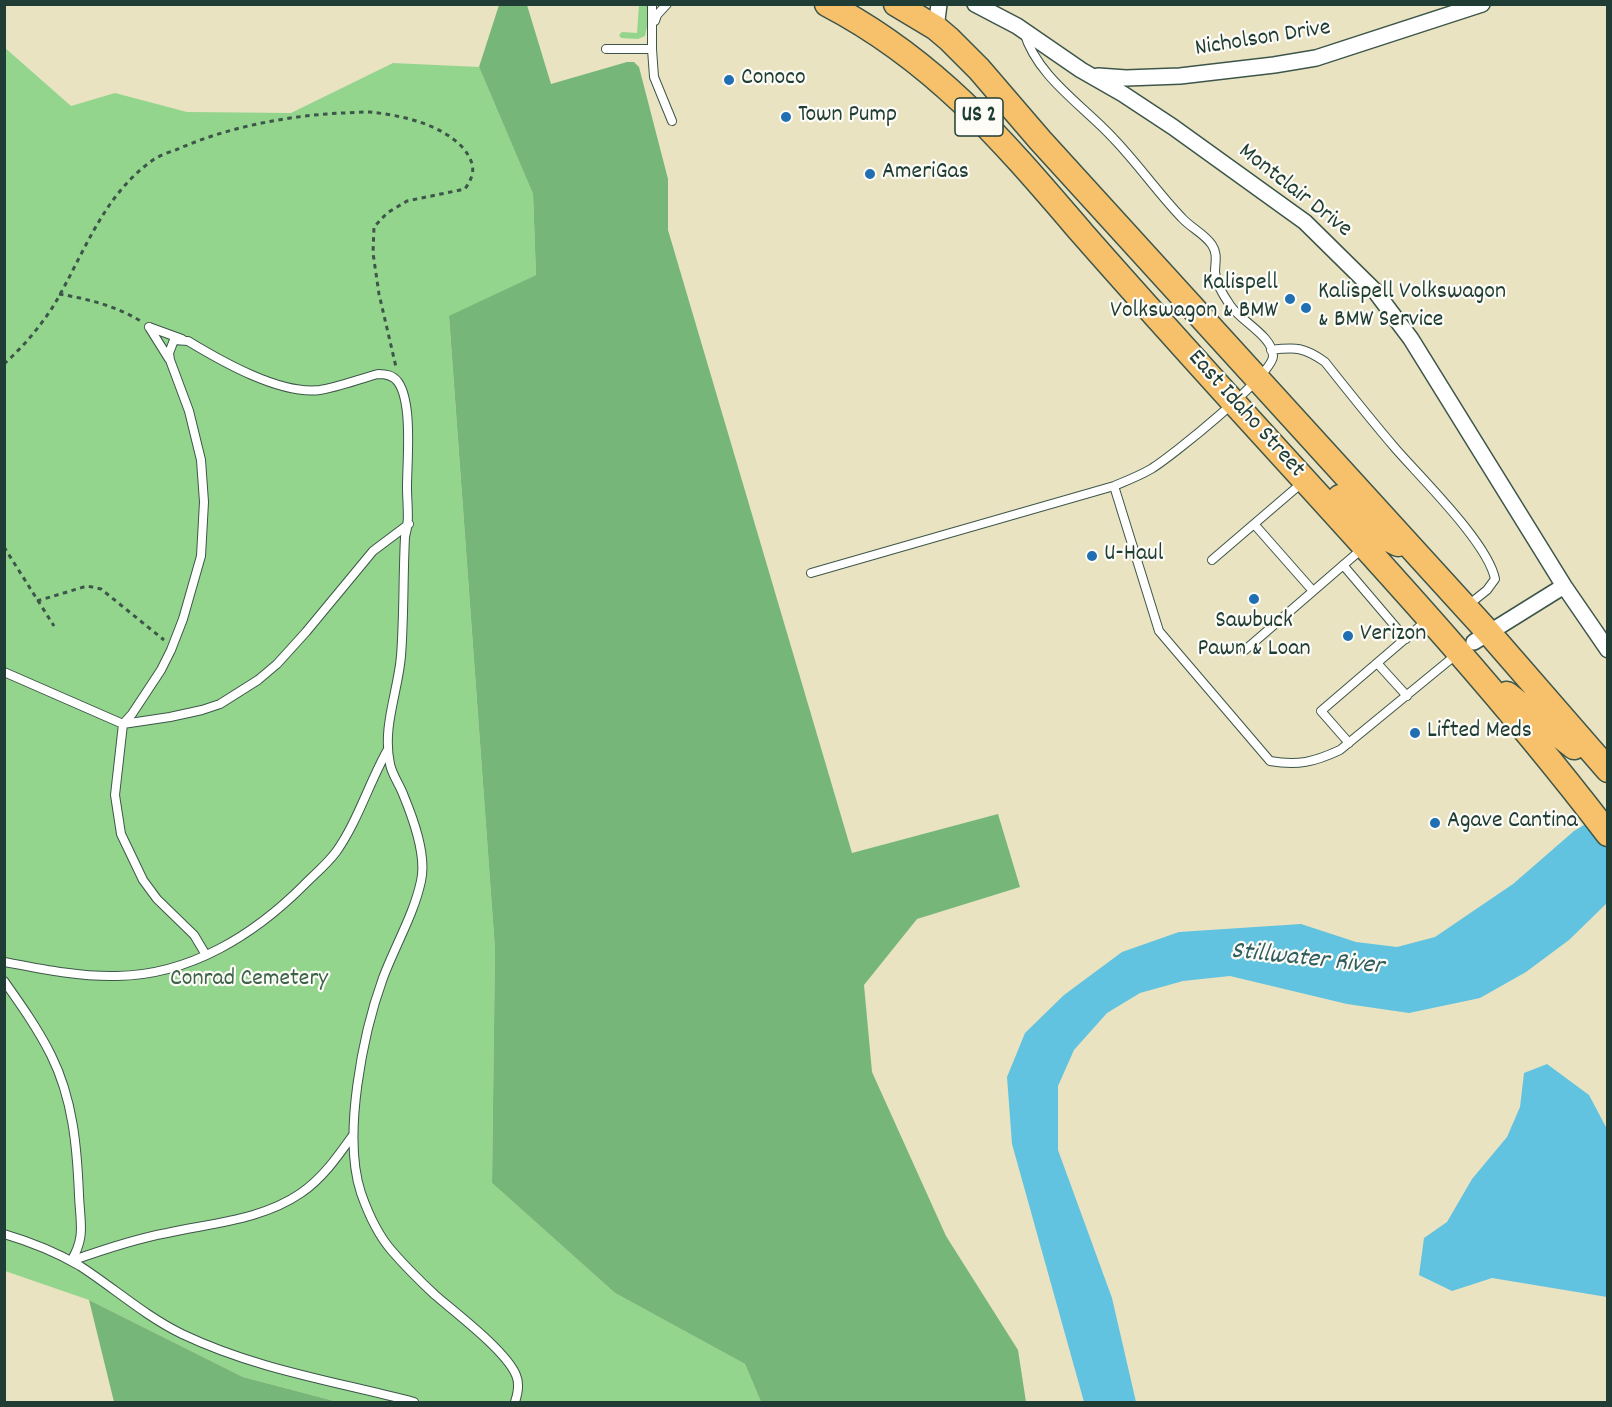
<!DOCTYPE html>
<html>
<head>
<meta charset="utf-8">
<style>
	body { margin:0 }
	#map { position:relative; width:1612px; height:1407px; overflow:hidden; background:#e9e3c2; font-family:Dekko,sans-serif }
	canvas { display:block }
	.frame { position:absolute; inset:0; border:6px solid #1f3d34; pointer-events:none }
</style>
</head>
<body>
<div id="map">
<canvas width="1612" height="1407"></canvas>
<div class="frame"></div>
</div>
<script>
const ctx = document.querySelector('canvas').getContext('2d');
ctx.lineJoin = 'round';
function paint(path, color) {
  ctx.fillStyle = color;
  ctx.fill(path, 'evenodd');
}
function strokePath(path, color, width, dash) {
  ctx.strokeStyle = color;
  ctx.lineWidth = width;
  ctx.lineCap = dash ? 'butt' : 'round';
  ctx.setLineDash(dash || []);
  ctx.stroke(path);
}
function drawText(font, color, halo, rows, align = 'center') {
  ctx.font = font + ' Dekko,sans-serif';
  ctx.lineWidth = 4.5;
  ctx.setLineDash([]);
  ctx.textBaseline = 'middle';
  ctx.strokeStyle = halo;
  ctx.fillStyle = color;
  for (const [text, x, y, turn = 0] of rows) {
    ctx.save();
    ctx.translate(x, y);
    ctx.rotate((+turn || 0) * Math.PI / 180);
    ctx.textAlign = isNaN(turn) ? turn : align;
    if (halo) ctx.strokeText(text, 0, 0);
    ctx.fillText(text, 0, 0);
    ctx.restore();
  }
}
paint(new Path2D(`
	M 639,5 L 649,5 L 650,13 L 645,36 L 638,39 L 621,38 L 619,35 L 622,32 L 637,33 Z
	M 4,47 L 71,106 L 115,93 L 187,112 L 291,113 L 393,63 L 479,67 L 533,194 L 536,275 L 449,317 L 495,949 L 492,1183 L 615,1293 L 745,1364 L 761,1402 L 338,1402 L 243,1377 L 89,1300 L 5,1271 Z`), '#93d58d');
paint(new Path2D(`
	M 499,5 L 527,5 L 551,84 L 627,62 L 634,62 L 639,67 L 668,179 L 668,230 L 852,853 L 998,814 L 1020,887 L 917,919 L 864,985 L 872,1072 L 946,1236 L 1018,1350 L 1026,1402 L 761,1402 L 745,1364 L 615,1293 L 492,1183 L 495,949 L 449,316 L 536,275 L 533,194 L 479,67 Z
	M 89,1300 L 243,1377 L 338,1402 L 114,1402 Z`), '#76b678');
paint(new Path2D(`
	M 1607,811 L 1607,903 L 1569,940 L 1526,972 L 1480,998 L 1409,1013 L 1347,1004 L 1230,976 L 1183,981 L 1140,993 L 1107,1013 L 1074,1050 L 1058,1086 L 1058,1150 L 1112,1298 L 1136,1402 L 1084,1402 L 1012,1144 L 1007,1077 L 1025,1033 L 1064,995 L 1122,952 L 1179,932 L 1301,924 L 1356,942 L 1397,947 L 1435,937 L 1513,884 L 1574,831 Z
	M 1547,1064 L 1589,1095 L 1607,1129 L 1607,1297 L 1492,1278 L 1452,1291 L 1419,1275 L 1424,1238 L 1447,1222 L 1472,1179 L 1507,1137 L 1520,1107 L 1524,1073 Z`), '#61c3df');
const service = new Path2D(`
	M 652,4 L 652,49 L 654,77 L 672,121
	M 655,21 L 657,15 L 667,4
	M 606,49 L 652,49
	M 149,327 L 182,339
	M 149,327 L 169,359
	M 1271,350 C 1296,347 1304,347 1325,362 C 1348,391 1371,420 1395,448 C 1421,478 1488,543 1495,579 L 1487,590 L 1467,606
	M 1114,486 L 1159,631 L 1270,761 C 1298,766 1314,762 1340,750 L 1457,654
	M 1254,524 L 1313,591
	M 1212,560 L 1303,482
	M 1343,565 L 1406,639
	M 811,573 L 1114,486 C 1126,481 1139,476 1151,469 C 1171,457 1273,375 1273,356 C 1273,336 1239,320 1230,305 C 1223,295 1216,284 1215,272 C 1215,262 1218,254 1212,245 C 1205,234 1191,228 1182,218 C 1158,193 1138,164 1114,139 C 1084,106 1037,77 1024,32
	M 1245,650 L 1363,548
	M 1377,663 L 1407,696
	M 4,672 L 123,724 L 170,717 L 202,710 L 220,704 L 258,680 L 277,664 L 306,632 L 373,551 L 409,524
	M 1349,743 L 1321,711 L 1426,621
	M 206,955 L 194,935 L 157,899 L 143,880 L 121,834 L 115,795 L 123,724 L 132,714 L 161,670 L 171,650 L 183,619 L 201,556 L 204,502 L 201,460 L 189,411 L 170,360 L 169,353 L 174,340 L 188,341 C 221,361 280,395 320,390 C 339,387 359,379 378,374 C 386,374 393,375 398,382 C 413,403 407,461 407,487 C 407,505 410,520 405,537 C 403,577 404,617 401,656 C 398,692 382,727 390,764 C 392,775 399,783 403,794 C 413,818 427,855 421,881 C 414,914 395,946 383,978 C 363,1033 342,1136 361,1193 C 368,1213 378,1235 392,1251 C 405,1266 420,1281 435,1295 C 456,1313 506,1351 516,1375 C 520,1384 518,1393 515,1402
	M 4,962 C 41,969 80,977 117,976 C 190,975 254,935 304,885 C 315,874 327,864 336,852 C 357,823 369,783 387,751
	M 4,981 C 21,1005 38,1029 51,1055 C 73,1099 77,1147 79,1195 C 80,1222 86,1237 71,1261
	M 4,1234 C 31,1242 56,1252 80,1266 C 114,1288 145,1316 182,1334 C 258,1370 334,1381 414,1402
	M 71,1261 C 102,1250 134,1239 167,1233 C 212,1223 262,1220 301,1193 C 323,1178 338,1156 353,1135`);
const minor = new Path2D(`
	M 975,4 L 1017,26 L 1081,70 L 1123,94 L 1173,127 L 1305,222 L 1375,291 L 1411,339 L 1564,586 L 1608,650
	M 936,28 L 939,4
	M 1098,76 L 1126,78 L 1180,76 L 1274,65 L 1316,58 L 1482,4
	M 1474,642 L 1564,586`);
const trunk = new Path2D(`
	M 827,4 C 936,61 1003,141 1082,233 C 1117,273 1153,313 1189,353 C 1331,511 1479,665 1608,834
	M 896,4 L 936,28 L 949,39 L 979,69 L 1040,140 L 1489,633 L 1608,770
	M 1340,497 L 1376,533 L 1398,544
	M 1507,694 L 1574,747`);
strokePath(service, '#3d5649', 10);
strokePath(minor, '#3d5649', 18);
strokePath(trunk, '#3d5649', 27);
strokePath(new Path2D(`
	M 59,294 C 88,299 117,306 142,322
	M 4,364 C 23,347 40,327 54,305 C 84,254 103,195 153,160 C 160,155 170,152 178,149 C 228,127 286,116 341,113 C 350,113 360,112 369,112 C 401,115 442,124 464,149 C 476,165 475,174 465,189 L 407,201 L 387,213 L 374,227 L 373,253 L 379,294 L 396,367
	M 4,547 L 54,626
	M 37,601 L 87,586 L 101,589 L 164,640`), '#3d5649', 3, [4.5, 4.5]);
strokePath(service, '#fff', 8);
strokePath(minor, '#fff', 15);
strokePath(trunk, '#f7c06b', 24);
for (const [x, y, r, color] of [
	[729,80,6,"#1f6fb2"],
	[786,117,6,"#1f6fb2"],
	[870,174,6,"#1f6fb2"],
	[1290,299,6,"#1f6fb2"],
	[1306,308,6,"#1f6fb2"],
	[1092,556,6,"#1f6fb2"],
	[1254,599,6,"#1f6fb2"],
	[1348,636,6,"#1f6fb2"],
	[1415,733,6,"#1f6fb2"],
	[1435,823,6,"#1f6fb2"]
]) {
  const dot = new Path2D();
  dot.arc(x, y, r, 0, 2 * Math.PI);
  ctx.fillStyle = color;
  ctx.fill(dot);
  strokePath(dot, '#fdfcf7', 2);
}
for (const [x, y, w] of [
	[979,117,48]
]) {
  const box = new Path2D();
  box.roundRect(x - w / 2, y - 19, w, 38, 4.5);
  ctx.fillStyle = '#fdfcf7';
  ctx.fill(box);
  strokePath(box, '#1f3d34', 1.5);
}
drawText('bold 22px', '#1f3d34', null, [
	["US 2",979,117]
]);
drawText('24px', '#1f3d34', '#fdfcf7', [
	["Nicholson Drive",1263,40,-9],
	["Montclair Drive",1294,192,38],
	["East Idaho Street",1245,415,48]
]);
drawText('24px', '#1f3d34', '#fdfcf7', [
	["Conoco",741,80],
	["Town Pump",798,117],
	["AmeriGas",882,174],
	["Kalispell",1278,285,"right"],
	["Volkswagon & BMW",1278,313,"right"],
	["Kalispell Volkswagon",1318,294],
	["& BMW Service",1318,322],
	["U-Haul",1104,556],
	["Sawbuck",1254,623,"center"],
	["Pawn & Loan",1254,651,"center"],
	["Verizon",1360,636],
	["Lifted Meds",1427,733],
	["Agave Cantina",1447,823]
], 'left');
drawText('24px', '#3c634a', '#fdfcf7', [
	["Conrad Cemetery",249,981]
]);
drawText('italic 26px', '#305e5f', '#fdfcf7', [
	["Stillwater River",1307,961,6]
]);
</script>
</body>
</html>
